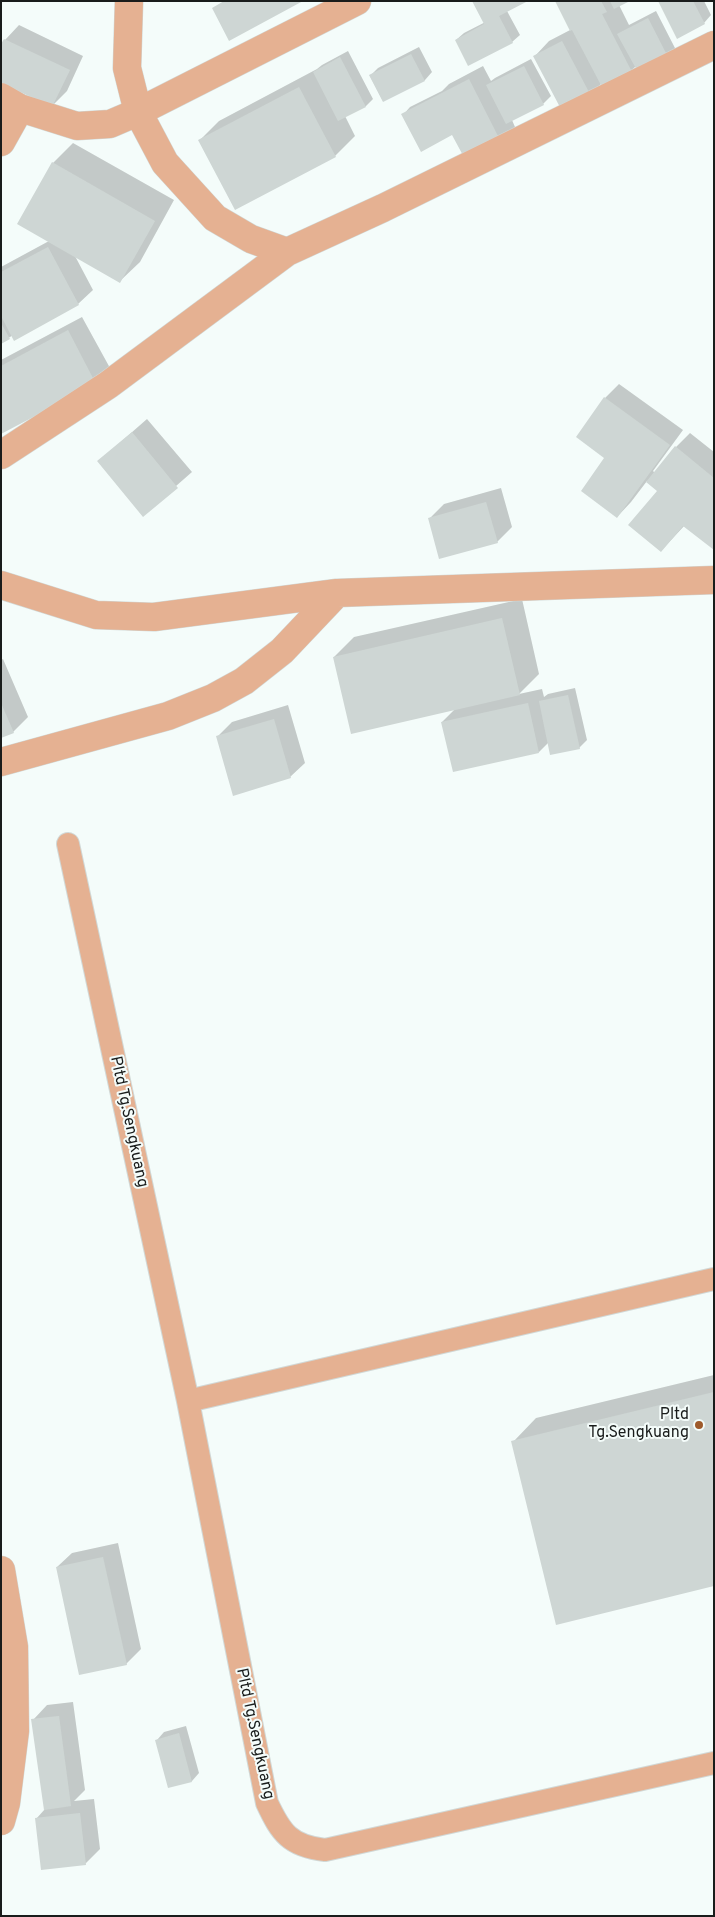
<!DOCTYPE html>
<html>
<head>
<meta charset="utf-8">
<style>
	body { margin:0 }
	#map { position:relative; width:715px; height:1917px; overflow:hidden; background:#f4fcfa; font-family:Overpass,sans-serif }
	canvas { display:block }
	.frame { position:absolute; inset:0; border:2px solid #191c1b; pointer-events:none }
</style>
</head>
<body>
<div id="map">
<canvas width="715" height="1917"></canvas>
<div class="frame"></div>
</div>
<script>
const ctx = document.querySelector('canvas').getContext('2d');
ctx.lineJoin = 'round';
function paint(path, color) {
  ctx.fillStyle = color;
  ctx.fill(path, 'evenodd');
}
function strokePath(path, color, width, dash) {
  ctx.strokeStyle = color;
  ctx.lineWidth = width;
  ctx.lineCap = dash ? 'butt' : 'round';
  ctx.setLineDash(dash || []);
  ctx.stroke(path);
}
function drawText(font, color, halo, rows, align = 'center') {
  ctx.font = font + ' Overpass,sans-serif';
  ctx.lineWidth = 4;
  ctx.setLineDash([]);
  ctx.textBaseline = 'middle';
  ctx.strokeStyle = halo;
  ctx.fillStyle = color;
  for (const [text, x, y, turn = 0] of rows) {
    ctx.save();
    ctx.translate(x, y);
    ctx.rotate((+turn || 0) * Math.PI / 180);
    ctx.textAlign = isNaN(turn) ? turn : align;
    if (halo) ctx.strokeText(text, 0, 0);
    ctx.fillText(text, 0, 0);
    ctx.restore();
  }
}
paint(new Path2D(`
	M 557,1 L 627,1 L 619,5 L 629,25 L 656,11 L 676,50 L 636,66 L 631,71 L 602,83 L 590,95 L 535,56 L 549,41 L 572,29 Z
	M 659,1 L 704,1 L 711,15 L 704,23 Z
	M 507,11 L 520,35 L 512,42 L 456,40 L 464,33 Z
	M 19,25 L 83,56 L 67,91 L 52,106 L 5,40 Z
	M 419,47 L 432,72 L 425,80 L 383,101 L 370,76 L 378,68 Z
	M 348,51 L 373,99 L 366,106 L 345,116 L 355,136 L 335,156 L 200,140 L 219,121 L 317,69 L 322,65 Z
	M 531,59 L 551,96 L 543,104 L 512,120 L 515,127 L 501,141 L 453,133 L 403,115 L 410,107 L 442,91 L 449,84 L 483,66 L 491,81 L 495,78 Z
	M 73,143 L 174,200 L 140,262 L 120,281 L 75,256 L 93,290 L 78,304 L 13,335 L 1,343 L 1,267 L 49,241 L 19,224 L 53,163 Z
	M 82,317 L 110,368 L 95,383 L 1,433 L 1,360 Z
	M 619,384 L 683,430 L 653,471 L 655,473 L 676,447 L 690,433 L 714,452 L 714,549 L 685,525 L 661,551 L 659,491 L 647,481 L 631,502 L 617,517 L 606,458 L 605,398 Z
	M 147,419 L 192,472 L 143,515 L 99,461 Z
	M 501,488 L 512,527 L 497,542 L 429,519 L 444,504 Z
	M 522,599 L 539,674 L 519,694 L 542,689 L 544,697 L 548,694 L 575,688 L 587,740 L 579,748 L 549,742 L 539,752 L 442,722 L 456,708 L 334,657 L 354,637 Z
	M 3,659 L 28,717 L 13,732 L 1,737 L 1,660 Z
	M 288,705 L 305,763 L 290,777 L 217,737 L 232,722 Z
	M 714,1375 L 714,1585 L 513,1442 L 536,1418 Z
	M 118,1543 L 141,1649 L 126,1664 L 57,1567 L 72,1553 Z
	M 73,1702 L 85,1790 L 74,1801 L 94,1799 L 100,1849 L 85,1864 L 36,1819 L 45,1809 L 33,1720 L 47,1705 Z
	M 186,1726 L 199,1773 L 192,1781 L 169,1786 L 157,1740 L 164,1732 Z`), '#0003');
paint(new Path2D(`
	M 224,1 L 303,1 L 229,41 L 212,8 Z
	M 472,1 L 528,1 L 499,16 L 513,43 L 468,66 L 455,40 L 484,24 Z
	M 555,1 L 601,1 L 607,12 L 602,14 L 632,72 L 602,87 L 572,30 L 570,31 Z
	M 610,1 L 630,1 L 614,9 Z
	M 658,1 L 693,1 L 705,24 L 677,39 Z
	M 648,18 L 669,59 L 639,74 L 617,34 Z
	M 4,39 L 70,70 L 52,107 L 1,83 L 1,44 Z
	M 562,41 L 591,96 L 562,111 L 533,56 Z
	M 411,54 L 425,81 L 383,102 L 369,75 Z
	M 340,57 L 366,107 L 338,121 L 313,72 Z
	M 524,66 L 544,105 L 506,124 L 486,85 Z
	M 469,79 L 501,142 L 466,161 L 452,135 L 421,152 L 401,114 Z
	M 299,87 L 336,157 L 235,210 L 198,140 Z
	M 52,162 L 155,221 L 120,283 L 17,224 Z
	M 48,247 L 79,305 L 14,341 L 1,316 L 1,272 Z
	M 1,323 L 10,339 L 1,344 Z
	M 68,330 L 96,384 L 1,434 L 1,366 Z
	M 604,397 L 670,445 L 617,518 L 581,491 L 604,458 L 576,437 Z
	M 132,432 L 178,488 L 143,517 L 97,461 Z
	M 675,446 L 714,478 L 714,550 L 683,526 L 661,552 L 628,525 L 657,491 L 646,482 Z
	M 486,502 L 498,543 L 439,559 L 428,518 Z
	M 502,618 L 520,695 L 351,734 L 333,657 Z
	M 568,695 L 580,749 L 550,755 L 539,701 Z
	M 1,703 L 14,733 L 1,738 Z
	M 528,703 L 539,753 L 453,772 L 441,722 Z
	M 274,719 L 291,778 L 233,796 L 216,736 Z
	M 714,1392 L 714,1586 L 556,1625 L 511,1441 Z
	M 103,1557 L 127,1665 L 79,1675 L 56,1567 Z
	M 59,1716 L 71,1806 L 44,1810 L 31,1719 Z
	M 179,1733 L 192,1782 L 168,1788 L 155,1740 Z
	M 80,1813 L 86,1865 L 41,1870 L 35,1818 Z`), '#ced6d4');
const service = new Path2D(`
	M 68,844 L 188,1401 L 267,1803 C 281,1833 290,1846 325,1850 L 714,1763
	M 188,1401 L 714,1279`);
const minor = new Path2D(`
	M 129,1 L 127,68 L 138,112 L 165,163 L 215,218 L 251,239 L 287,252
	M 1,97 L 20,108 L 77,126 L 110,124 L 138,112 L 357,1
	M 1,142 L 20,108
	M 1,455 L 108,385 L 287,252 L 383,208 L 714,45
	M 1,585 L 96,615 L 154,617 L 337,593 L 714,580
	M 1,762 L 168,716 L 213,698 L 244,681 L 282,651 L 337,593
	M 1,1570 L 14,1647 L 15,1731 L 6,1803 L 1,1821`);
strokePath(service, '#d1d8d6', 24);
strokePath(minor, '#d1d8d6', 29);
strokePath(service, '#e5b192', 22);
strokePath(minor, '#e5b192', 28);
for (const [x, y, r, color] of [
	[699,1425,5,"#9e5a2b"]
]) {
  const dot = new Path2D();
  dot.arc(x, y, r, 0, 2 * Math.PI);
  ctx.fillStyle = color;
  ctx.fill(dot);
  strokePath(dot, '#f4fcfa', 2);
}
drawText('16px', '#191c1b', '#f4fcfa', [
	["Pltd Tg.Sengkuang",128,1122,78],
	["Pltd Tg.Sengkuang",254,1734,78]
]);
drawText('16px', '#191c1b', '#f4fcfa', [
	["Pltd",689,1416],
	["Tg.Sengkuang",689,1434]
], 'right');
</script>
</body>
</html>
